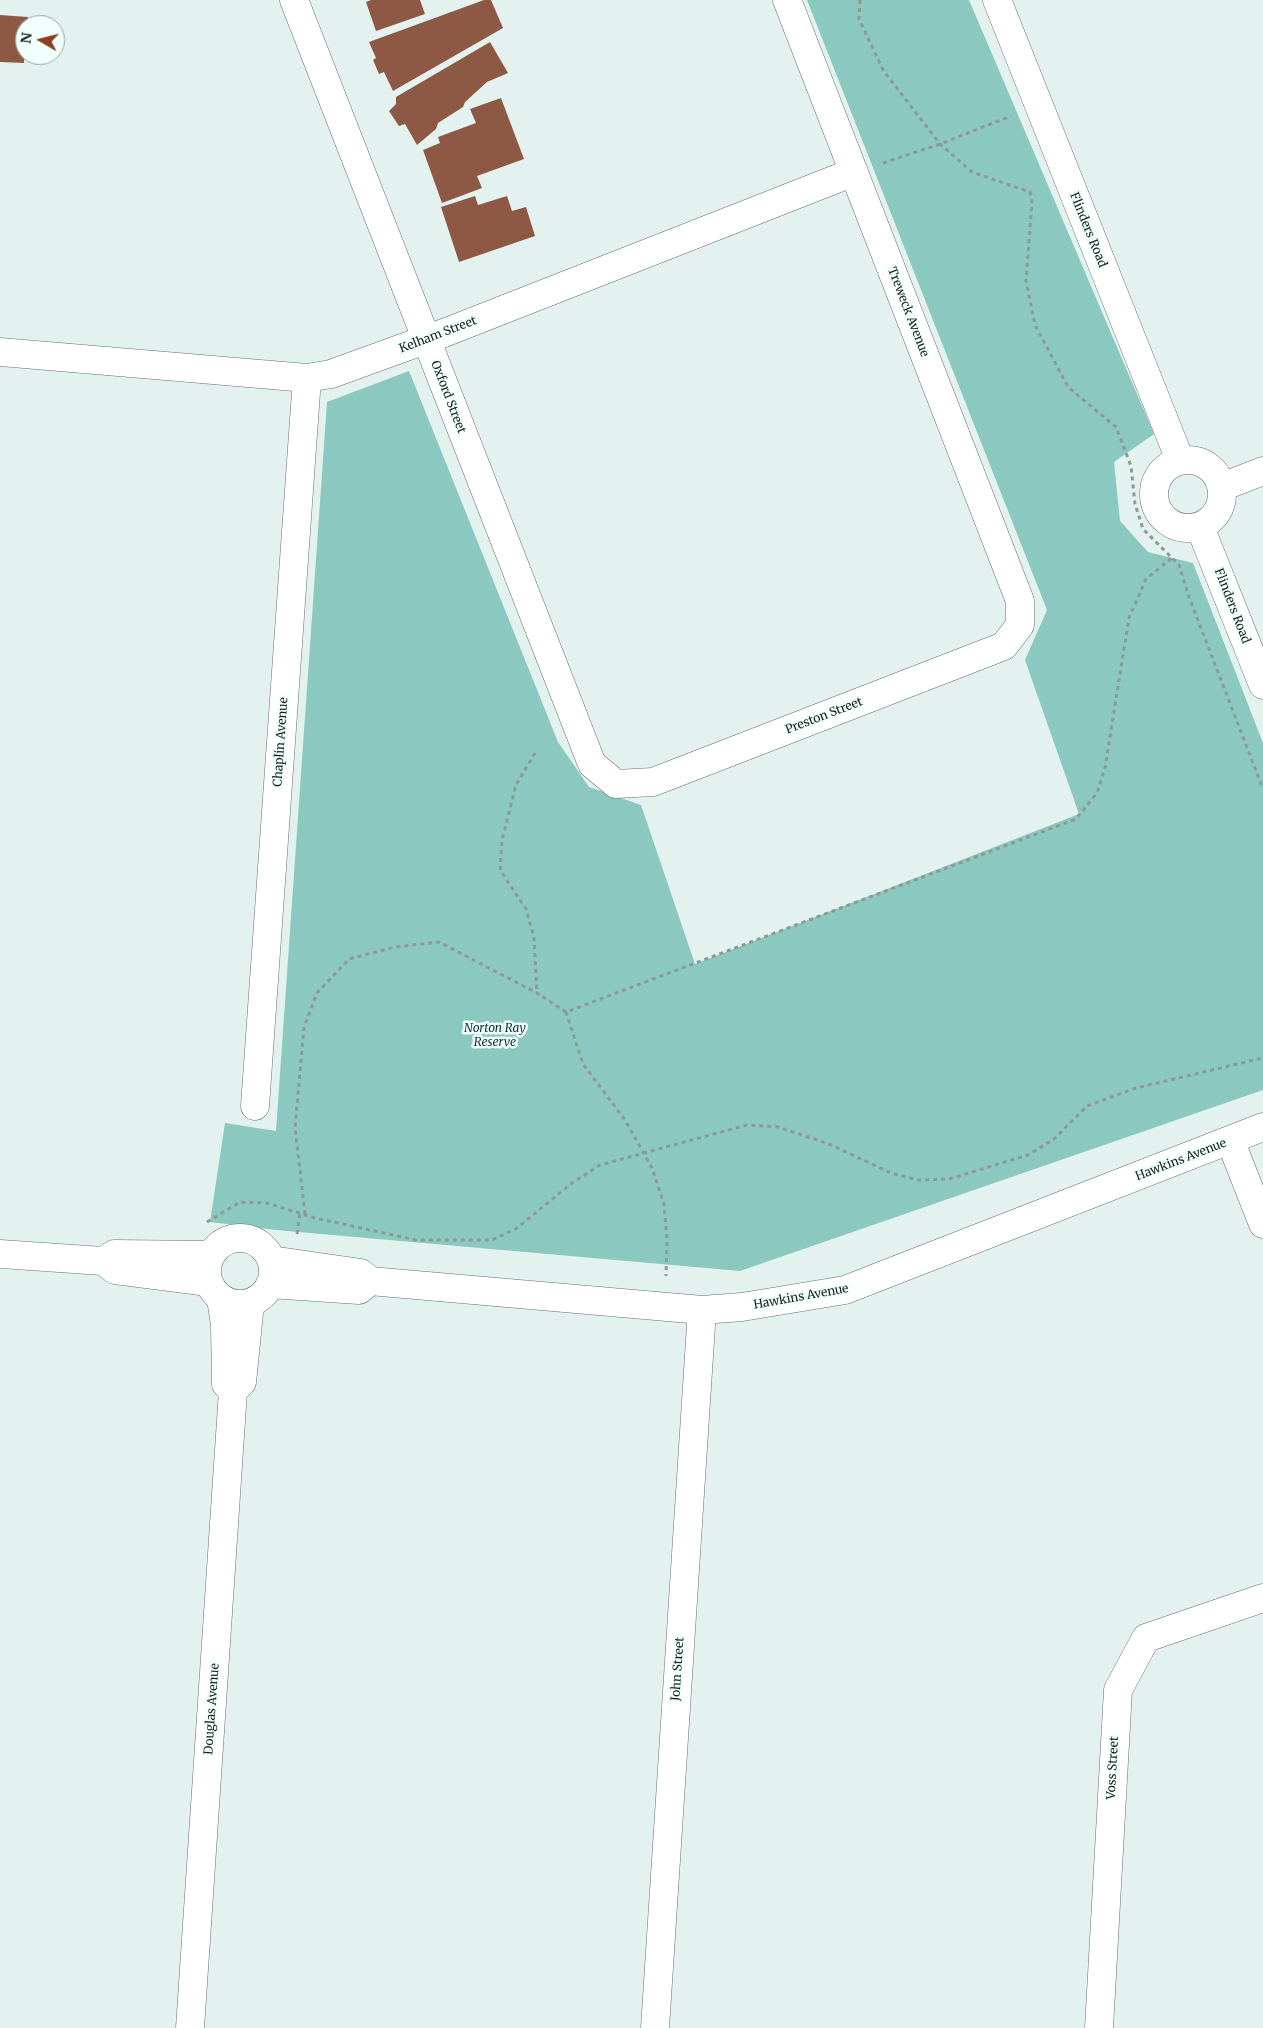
<!DOCTYPE html>
<html>
<head>
<meta charset="utf-8">
<style>
	body { margin:0 }
	#map { position:relative; width:1263px; height:2028px; overflow:hidden; background:#e3f2ef; font-family:Merriweather,serif }
	canvas { display:block }
	.north { position:absolute; left:15px; top:15px; width:50px; height:50px; box-sizing:border-box; background:#f1fffd; border:1px solid #9ba5a4; border-radius:50%; rotate:278deg; font-size:14px; font-weight:700; line-height:20px; text-align:center; color:#1a1f1e }
	.north::after { content:''; display:block; margin:auto; width:18px; height:22px; background:#884021; clip-path:polygon(50% 0,100% 100%,50% 72%,0 100%) }
</style>
</head>
<body>
<div id="map">
<canvas width="1263" height="2028"></canvas>
<div class="north">N</div>
</div>
<script>
const ctx = document.querySelector('canvas').getContext('2d');
ctx.lineJoin = 'round';
function paint(path, color) {
  ctx.fillStyle = color;
  ctx.fill(path, 'evenodd');
}
function strokePath(path, color, width, dash) {
  ctx.strokeStyle = color;
  ctx.lineWidth = width;
  ctx.lineCap = dash ? 'butt' : 'round';
  ctx.setLineDash(dash || []);
  ctx.stroke(path);
}
function drawText(font, color, halo, rows, align = 'center') {
  ctx.font = font + ' Merriweather,serif';
  ctx.lineWidth = 5;
  ctx.setLineDash([]);
  ctx.textBaseline = 'middle';
  ctx.strokeStyle = halo;
  ctx.fillStyle = color;
  for (const [text, x, y, turn = 0] of rows) {
    ctx.save();
    ctx.translate(x, y);
    ctx.rotate((+turn || 0) * Math.PI / 180);
    ctx.textAlign = isNaN(turn) ? turn : align;
    if (halo) ctx.strokeText(text, 0, 0);
    ctx.fillText(text, 0, 0);
    ctx.restore();
  }
}
paint(new Path2D(`
	M 807,0 L 969,0 L 1154,434 L 1114,462 L 1120,521 L 1148,552 L 1193,563 L 1263,743 L 1263,1090 L 740,1271 L 276,1230 L 210,1222 L 225,1123 L 276,1131 L 327,402 L 409,371 L 558,742 L 589,787 L 641,805 L 695,964 L 1079,814 L 1025,660 L 1047,610 Z`), '#8bc8bf');
paint(new Path2D(`
	M 371,0 L 420,0 L 425,14 L 376,31 L 366,2 Z
	M 484,0 L 491,0 L 503,28 L 393,91 L 384,72 L 379,74 L 373,60 L 376,58 L 369,42 Z
	M 0,15 L 28,17 L 27,25 L 25,25 L 24,63 L 0,62 Z
	M 490,42 L 508,73 L 487,82 L 465,102 L 463,107 L 438,123 L 436,129 L 417,145 L 405,124 L 399,126 L 389,111 L 396,104 L 396,97 Z
	M 501,98 L 524,159 L 477,176 L 482,188 L 442,203 L 423,150 L 440,143 L 438,137 L 476,123 L 470,109 Z
	M 475,196 L 478,205 L 507,196 L 512,211 L 526,207 L 535,236 L 459,262 L 441,207 Z`), '#8e5944');
const street = new Path2D(`
	M 294,0 L 592,764 L 616,784 L 653,782 L 1004,646 L 1020,625 L 1020,601 L 787,0
	M 997,0 L 1180,460
	M 0,352 L 307,378 L 331,374 L 444,333 L 854,172
	M1154 494a34 34 0 1 1 68 0a34 34 0 1 1-68 0Z
	M 1222,487 L 1263,471
	M 1200,527 L 1263,685
	M 255,1106 L 307,378
	M 1230,1140 L 1263,1224
	M207 1271a33 33 0 1 1 66 0a33 33 0 1 1-66 0Z
	M 0,1254 L 103,1261 L 115,1270 L 209,1282
	M 108,1258 L 114,1254 L 211,1255
	M 271,1260 L 361,1273 L 370,1281 L 702,1310 L 742,1307 L 845,1290 L 1263,1127
	M 270,1284 L 359,1290 L 370,1281
	M 221,1298 L 225,1325 L 226,1384 L 230,1388
	M 190,2028 L 233,1391 L 242,1382 L 250,1303
	M 655,2028 L 702,1310
	M 1099,2028 L 1118,1690 L 1146,1638 L 1263,1598`);
strokePath(street, '#64716f', 29);
strokePath(new Path2D(`
	M 860,0 L 859,19 L 883,70 L 940,144 L 972,172 L 1030,192 L 1032,202 L 1026,281 L 1035,325 L 1068,387 L 1116,427 L 1131,466 L 1135,504 L 1143,529 L 1179,565 L 1189,597 L 1263,789
	M 883,163 L 940,144 L 1011,116
	M 535,753 L 516,785 L 502,840 L 500,870 L 526,909 L 534,938 L 537,992
	M 566,1012 L 583,1064 L 625,1120 L 652,1168 L 664,1204 L 667,1240 L 666,1276
	M 305,1214 L 295,1128 L 304,1027 L 317,993 L 349,959 L 395,947 L 439,942 L 537,993 L 566,1012 L 1076,819 L 1097,793 L 1105,768 L 1129,618 L 1146,579 L 1173,557
	M 207,1222 L 240,1202 L 267,1203 L 315,1218 L 416,1240 L 492,1240 L 517,1228 L 572,1183 L 600,1165 L 747,1125 L 778,1127 L 829,1144 L 891,1173 L 918,1180 L 949,1179 L 1028,1155 L 1054,1139 L 1087,1106 L 1136,1088 L 1263,1058
	M 297,1234 L 300,1213`), '#8e9996', 3, [4, 4]);
strokePath(street, '#fff', 28);
drawText('12px', '#1a1f1e', '#f1fffd', [
	["Flinders Road",1088,230,68],
	["Treweck Avenue",908,312,69],
	["Kelham Street",438,335,-21],
	["Oxford Street",448,397,69],
	["Flinders Road",1232,606,69],
	["Preston Street",824,716,-21],
	["Chaplin Avenue",281,742,-86],
	["Hawkins Avenue",1181,1160,-21],
	["Hawkins Avenue",801,1297,-10],
	["John Street",678,1669,-86],
	["Douglas Avenue",212,1709,-86],
	["Voss Street",1113,1768,-87]
]);
drawText('italic 12px', '#0d332f', '#f1fffd', [
	["Norton Ray",495,1029],
	["Reserve",495,1043]
]);
</script>
</body>
</html>
